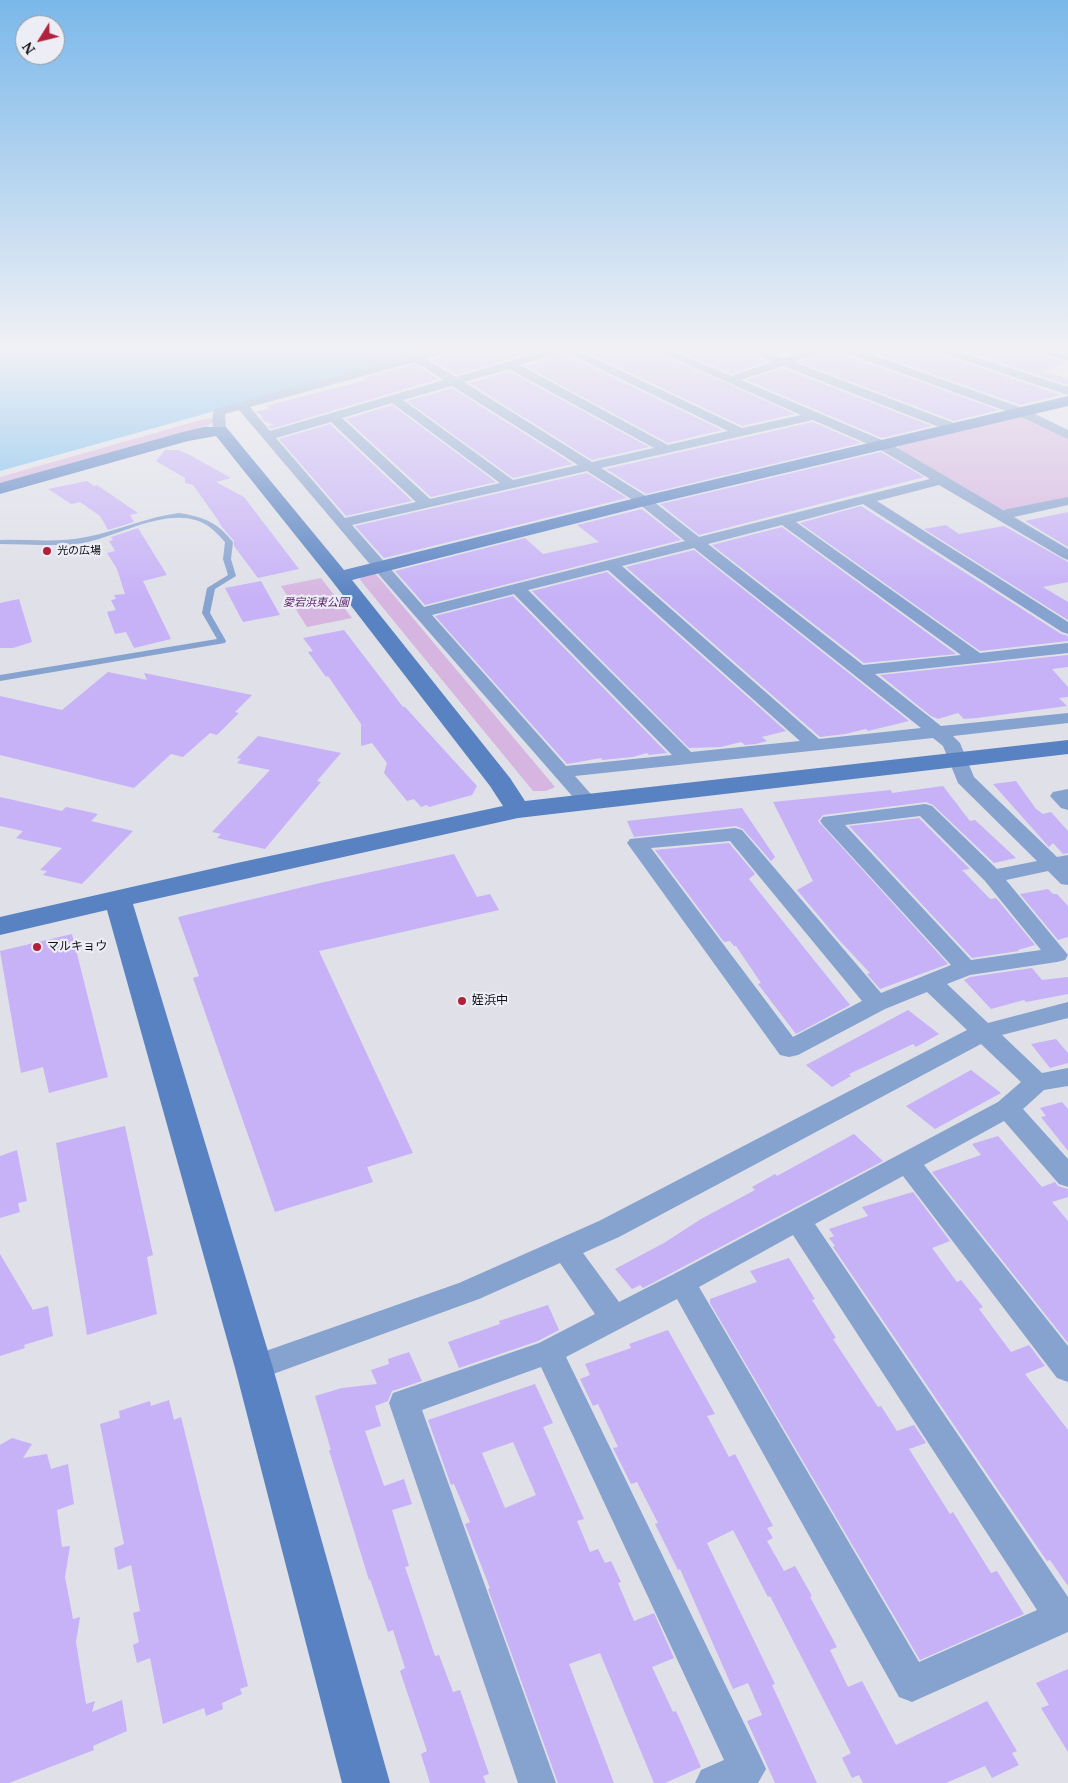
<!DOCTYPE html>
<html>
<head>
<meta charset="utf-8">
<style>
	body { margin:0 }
	#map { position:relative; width:1068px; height:1783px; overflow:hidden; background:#dfe0e8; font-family:"Noto Serif",serif }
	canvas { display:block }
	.north { position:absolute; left:15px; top:15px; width:50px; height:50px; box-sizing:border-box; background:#edeef5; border:1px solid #94959a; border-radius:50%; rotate:234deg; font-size:14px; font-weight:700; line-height:20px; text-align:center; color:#0f0f12 }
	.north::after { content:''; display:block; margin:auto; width:18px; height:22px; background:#b2203b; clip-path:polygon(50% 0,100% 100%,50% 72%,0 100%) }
</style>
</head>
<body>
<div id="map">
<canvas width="1068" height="1783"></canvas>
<div class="north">N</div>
</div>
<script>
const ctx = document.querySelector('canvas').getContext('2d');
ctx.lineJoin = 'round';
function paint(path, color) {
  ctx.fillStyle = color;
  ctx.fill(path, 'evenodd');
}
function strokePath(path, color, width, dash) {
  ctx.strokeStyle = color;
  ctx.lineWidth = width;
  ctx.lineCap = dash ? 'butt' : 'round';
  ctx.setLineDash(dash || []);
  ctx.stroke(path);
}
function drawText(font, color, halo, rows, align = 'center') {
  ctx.font = font + ' "Noto Serif","Noto Sans JP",serif';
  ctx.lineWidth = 4.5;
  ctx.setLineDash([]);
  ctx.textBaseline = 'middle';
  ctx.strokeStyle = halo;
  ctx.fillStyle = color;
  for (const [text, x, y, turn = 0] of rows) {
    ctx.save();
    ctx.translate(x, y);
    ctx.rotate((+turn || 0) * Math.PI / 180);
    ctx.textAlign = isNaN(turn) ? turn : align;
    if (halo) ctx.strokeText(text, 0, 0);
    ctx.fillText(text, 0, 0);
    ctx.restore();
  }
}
paint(new Path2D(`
	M 1020,416 L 1068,438 L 1068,498 L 1008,510 L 1001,509 L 898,449 L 899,446 Z
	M 208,418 L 214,420 L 207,427 L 0,484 L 0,477 Z
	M 368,573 L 375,573 L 555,787 L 546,791 L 533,791 L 361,581 L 360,579 Z
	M 321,578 L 352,618 L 307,627 L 281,586 Z`), '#d6b5e0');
paint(new Path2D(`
	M 0,351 L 430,351 L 0,471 Z`), '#76bdee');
paint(new Path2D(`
	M 455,351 L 537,351 L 456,375 L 431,360 Z
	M 584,351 L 655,351 L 795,414 L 742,426 Z
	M 678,351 L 746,351 L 767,362 L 731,374 Z
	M 825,351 L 842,351 L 845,355 L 999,410 L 954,421 L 799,362 Z
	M 868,351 L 931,351 L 1061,395 L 1020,405 Z
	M 966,351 L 1032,351 L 1066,363 L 1043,371 L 1068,379 L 1068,385 Z
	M 563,353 L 722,430 L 668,443 L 525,366 Z
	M 415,364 L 439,379 L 271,429 L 268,426 L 274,425 L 264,421 L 261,418 L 263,417 L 256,412 L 271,408 L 266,406 L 366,380 L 363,378 Z
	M 783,368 L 932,426 L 882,438 L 746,380 Z
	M 509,371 L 649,447 L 592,460 L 469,383 Z
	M 452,388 L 573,464 L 513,478 L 407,401 Z
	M 392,405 L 496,482 L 431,497 L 346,419 Z
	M 813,422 L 861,443 L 646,494 L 606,469 Z
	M 330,424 L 412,501 L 346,516 L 279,439 Z
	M 165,450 L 178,450 L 188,454 L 231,478 L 216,482 L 244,497 L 299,569 L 258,578 L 234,546 L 234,541 L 222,527 L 219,523 L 220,523 L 193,485 L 185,483 L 185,478 L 156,461 Z
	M 881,452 L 924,477 L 699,535 L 660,504 Z
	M 587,473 L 627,498 L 384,558 L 355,526 Z
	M 87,481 L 94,486 L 97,485 L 138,513 L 130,515 L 134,522 L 108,530 L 100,516 L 80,502 L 71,504 L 48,489 Z
	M 861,506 L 1061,634 L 1068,636 L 1068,641 L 980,651 L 800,523 Z
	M 642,509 L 681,540 L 425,605 L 395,571 L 525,538 L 543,554 L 599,542 L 577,525 Z
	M 1068,512 L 1068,547 L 1025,521 Z
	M 946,525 L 959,534 L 1004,526 L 1068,562 L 1068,582 L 1043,587 L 1068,602 L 1068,620 L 924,529 Z
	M 782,527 L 956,654 L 864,663 L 712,545 Z
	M 138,528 L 167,575 L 143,581 L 171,639 L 134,648 L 126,632 L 115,634 L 107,612 L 116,610 L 111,600 L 116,599 L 114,595 L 125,594 L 117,569 L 107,553 L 115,551 L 109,541 L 113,540 L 111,537 Z
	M 694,550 L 909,721 L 868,731 L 866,729 L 845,734 L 820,737 L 626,567 Z
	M 607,572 L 786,731 L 762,737 L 767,741 L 756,744 L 745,745 L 741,742 L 721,747 L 689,748 L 532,591 Z
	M 261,581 L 280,615 L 243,622 L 225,588 Z
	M 513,596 L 667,753 L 649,755 L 647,753 L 633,757 L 602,760 L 601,758 L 567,764 L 435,616 Z
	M 19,599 L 32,642 L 13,648 L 0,648 L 0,603 Z
	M 344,630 L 403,707 L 405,707 L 477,786 L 472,795 L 429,807 L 427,805 L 421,807 L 414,799 L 407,801 L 384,773 L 387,763 L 372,743 L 361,746 L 361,724 L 328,676 L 326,677 L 308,652 L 313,651 L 303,638 Z
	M 1068,655 L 1068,667 L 1052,669 L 1068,687 L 1068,697 L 1059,698 L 1067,706 L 977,718 L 964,719 L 958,713 L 938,719 L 931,716 L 880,675 Z
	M 108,672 L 147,680 L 144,673 L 252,695 L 235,712 L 239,713 L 217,735 L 210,733 L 183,757 L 171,754 L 134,788 L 0,755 L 0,696 L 62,710 Z
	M 258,736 L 341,753 L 317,781 L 321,782 L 265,849 L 217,838 L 221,834 L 212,832 L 270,770 L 237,763 L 241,759 L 237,758 Z
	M 1016,781 L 1036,809 L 1043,814 L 1051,812 L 1068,831 L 1068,853 L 1063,854 L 1053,843 L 1049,847 L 993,784 Z
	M 943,786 L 970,821 L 975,820 L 1016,858 L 994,863 L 933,805 L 926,802 L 823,815 L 818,821 L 948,964 L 880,989 L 867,974 L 870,973 L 839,940 L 797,890 L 813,881 L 773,802 L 891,790 L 892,793 Z
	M 0,797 L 62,811 L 66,807 L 98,814 L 91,821 L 133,831 L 82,884 L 43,875 L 47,871 L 40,870 L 62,848 L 16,838 L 23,831 L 0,826 Z
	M 742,808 L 775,857 L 771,861 L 743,829 L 736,826 L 634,837 L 627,821 Z
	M 919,818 L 970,869 L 962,870 L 990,899 L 996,898 L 1035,945 L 1018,950 L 1019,951 L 972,958 L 849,826 Z
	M 729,843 L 755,874 L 749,879 L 850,1005 L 796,1034 L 758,984 L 761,983 L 736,946 L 734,946 L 730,941 L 724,942 L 655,850 Z
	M 454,854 L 477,897 L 490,894 L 499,910 L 319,951 L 413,1153 L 367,1167 L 373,1182 L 275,1212 L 193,978 L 199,976 L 178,917 L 320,883 Z
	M 1048,889 L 1053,894 L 1057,894 L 1068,906 L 1068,937 L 1058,940 L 1020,894 Z
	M 72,934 L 108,1077 L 49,1093 L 43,1067 L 21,1073 L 0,951 Z
	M 1032,968 L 1042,980 L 1068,977 L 1068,994 L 1026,1002 L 1024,1000 L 991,1009 L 964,980 L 970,977 Z
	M 908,1010 L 939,1034 L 916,1047 L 913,1044 L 849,1074 L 851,1076 L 832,1087 L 806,1065 Z
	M 1056,1039 L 1068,1053 L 1068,1063 L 1050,1068 L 1031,1044 Z
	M 971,1070 L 1001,1093 L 935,1129 L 906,1106 Z
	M 1062,1102 L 1068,1109 L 1068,1151 L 1041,1117 L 1046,1116 L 1040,1108 Z
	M 125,1126 L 153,1255 L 147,1257 L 157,1314 L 87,1335 L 56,1143 Z
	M 854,1134 L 883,1161 L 643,1288 L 640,1285 L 632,1289 L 615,1269 L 664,1243 L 701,1219 L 755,1190 L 752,1187 L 775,1174 L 777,1176 Z
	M 998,1136 L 1042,1187 L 1055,1182 L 1058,1186 L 1068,1189 L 1068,1197 L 1052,1202 L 1068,1221 L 1068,1343 L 932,1172 L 981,1155 L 972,1144 Z
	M 17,1150 L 27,1201 L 18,1203 L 20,1212 L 0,1218 L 0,1156 Z
	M 913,1192 L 950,1241 L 932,1248 L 957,1282 L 961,1280 L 983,1307 L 979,1309 L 1011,1352 L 1029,1345 L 1045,1366 L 1025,1374 L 1068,1430 L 1068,1586 L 1050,1560 L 1047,1561 L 1003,1497 L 833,1247 L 835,1246 L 829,1238 L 834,1236 L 829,1229 L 868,1216 L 862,1207 Z
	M 0,1254 L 33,1310 L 48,1306 L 53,1336 L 24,1345 L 25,1348 L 0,1356 Z
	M 789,1258 L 815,1299 L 812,1300 L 836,1338 L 833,1339 L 878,1407 L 881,1406 L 897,1431 L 914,1425 L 926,1443 L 909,1449 L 950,1514 L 953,1512 L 991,1573 L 997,1571 L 1024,1614 L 920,1660 L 710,1303 L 710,1299 L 757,1282 L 750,1271 Z
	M 548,1305 L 559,1330 L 538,1341 L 459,1368 L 448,1342 L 500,1324 L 499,1321 Z
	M 668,1330 L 715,1414 L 707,1416 L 729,1457 L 735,1454 L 773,1526 L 767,1528 L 773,1538 L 767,1541 L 784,1571 L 795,1566 L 812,1596 L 810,1597 L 837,1647 L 830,1650 L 848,1687 L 862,1681 L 896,1745 L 987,1701 L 1017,1751 L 1012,1753 L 1019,1765 L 992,1778 L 985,1766 L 946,1783 L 863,1783 L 859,1775 L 852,1778 L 842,1758 L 851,1753 L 770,1596 L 768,1597 L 733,1530 L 707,1543 L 775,1684 L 772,1685 L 817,1783 L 775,1783 L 747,1721 L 762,1715 L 748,1683 L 733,1689 L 680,1569 L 678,1570 L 655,1524 L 658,1523 L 637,1482 L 631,1484 L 613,1448 L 618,1447 L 598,1404 L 593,1406 L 580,1379 L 590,1375 L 585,1364 L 631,1348 L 629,1344 Z
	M 409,1352 L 422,1381 L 392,1391 L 388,1401 L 375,1406 L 381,1426 L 365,1431 L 384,1486 L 404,1479 L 412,1504 L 392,1510 L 409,1566 L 405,1567 L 435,1656 L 439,1655 L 453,1692 L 460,1690 L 489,1774 L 483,1776 L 486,1783 L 430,1783 L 421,1754 L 427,1751 L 400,1671 L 405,1668 L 393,1630 L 388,1632 L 370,1579 L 369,1580 L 329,1450 L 331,1450 L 315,1396 L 342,1388 L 377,1384 L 371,1370 L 389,1364 L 388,1359 Z
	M 535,1384 L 553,1423 L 543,1427 L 584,1519 L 577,1521 L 590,1552 L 598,1549 L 605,1563 L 611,1561 L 621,1582 L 618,1583 L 634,1621 L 654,1613 L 674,1658 L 652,1667 L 673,1712 L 676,1711 L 701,1767 L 665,1783 L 654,1783 L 600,1653 L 569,1664 L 614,1783 L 558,1783 L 488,1589 L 490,1588 L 465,1524 L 470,1522 L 454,1484 L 451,1485 L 428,1420 ZM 513,1442 L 536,1495 L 505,1508 L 482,1453 Z
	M 169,1400 L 174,1420 L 181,1417 L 248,1686 L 240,1689 L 242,1694 L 222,1703 L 223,1709 L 206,1716 L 204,1708 L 163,1724 L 150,1658 L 137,1663 L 133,1645 L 139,1642 L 133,1613 L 140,1611 L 131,1565 L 118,1570 L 114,1548 L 124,1544 L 100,1424 L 120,1418 L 119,1411 L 150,1401 L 151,1406 Z
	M 12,1438 L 32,1444 L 23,1458 L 47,1454 L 51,1469 L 68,1464 L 74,1504 L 57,1510 L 62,1547 L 70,1546 L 65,1577 L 73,1619 L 80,1617 L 76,1642 L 86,1704 L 95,1701 L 92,1712 L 122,1700 L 127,1731 L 93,1746 L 94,1750 L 9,1783 L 0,1783 L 0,1445 Z
	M 1068,1669 L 1068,1752 L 1041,1708 L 1049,1705 L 1036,1683 Z`), '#c7b1f7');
paint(new Path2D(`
	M 179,513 C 204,517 217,522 233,542 L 231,559 L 236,576 L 215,589 L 210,613 L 226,641 L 225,643 L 0,681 L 0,675 L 217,639 L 202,613 L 207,588 L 228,575 L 223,559 L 225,542 C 221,538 217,533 212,529 C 177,500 121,536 84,543 C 56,547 28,544 0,544 L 0,540 C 28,539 58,543 86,537 C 118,531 147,517 179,513 Z`), '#86a2ce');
paint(new Path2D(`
	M 428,351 L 448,351 L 446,353 L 426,359 L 456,377 L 544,351 L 563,351 L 561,353 L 520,365 L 668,445 L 728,431 L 563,351 L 579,351 L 742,428 L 801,415 L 657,351 L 673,351 L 731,376 L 772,362 L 748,351 L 765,351 L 784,358 L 805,351 L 823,351 L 794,362 L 959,425 L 960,428 L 954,432 L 949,431 L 783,366 L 741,380 L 889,443 L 1003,510 L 1068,497 L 1068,505 L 1014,517 L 1068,549 L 1068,560 L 1063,558 L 939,485 L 877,501 L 1068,622 L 1068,634 L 1062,632 L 863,504 L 796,522 L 980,653 L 1068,643 L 1068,653 L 875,674 L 941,726 L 1068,713 L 1068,723 L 953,736 L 960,743 L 974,777 L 1057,857 L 1068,855 L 1068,885 L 1061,884 L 1048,871 L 1006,880 L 1068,955 L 1065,960 L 1057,962 L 970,975 L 947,984 L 988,1023 L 1068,1002 L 1068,1018 L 1002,1035 L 1042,1073 L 1068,1068 L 1068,1086 L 1044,1090 L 1023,1109 L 1068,1159 L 1068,1187 L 1059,1184 L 1004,1121 L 924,1165 L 1068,1346 L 1068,1382 L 1057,1378 L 903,1176 L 815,1224 L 1068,1597 L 1068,1632 L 912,1702 L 899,1697 L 677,1299 L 566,1357 L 760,1756 L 766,1769 L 758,1783 L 695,1783 L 701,1770 L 724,1760 L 541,1367 L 422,1410 L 556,1783 L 518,1783 L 389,1403 L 393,1393 L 539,1343 L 595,1314 L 560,1263 L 479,1299 L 254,1381 L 243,1377 L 239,1368 L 243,1359 L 459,1283 L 599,1221 L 967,1030 L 927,992 L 885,1009 L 798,1055 L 789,1057 L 780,1055 L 630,847 L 627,843 L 630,839 L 735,828 L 742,830 L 881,993 L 951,965 L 823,825 L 820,821 L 823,817 L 925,804 L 932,806 L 997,869 L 1037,861 L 958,783 L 943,746 L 933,738 L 575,776 L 597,801 L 594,805 L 587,807 L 580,805 L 374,569 L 239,410 L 225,414 L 226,431 L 225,434 L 215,434 C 212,428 211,415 215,409 ZM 415,362 L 444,380 L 270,431 L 250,407 ZM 509,369 L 654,448 L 592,462 L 464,382 ZM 452,386 L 578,465 L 513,480 L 403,400 ZM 392,403 L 500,483 L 430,499 L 342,418 ZM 813,420 L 879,449 L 930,479 L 699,537 L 649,498 L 601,468 ZM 331,422 L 416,502 L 345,518 L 276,438 ZM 587,471 L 639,504 L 685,541 L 424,607 L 352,525 ZM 782,525 L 961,655 L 863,665 L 708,544 ZM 694,548 L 921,728 L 819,739 L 622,566 ZM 608,570 L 800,741 L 691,752 L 528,590 ZM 514,594 L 672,755 L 566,766 L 432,615 ZM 920,816 L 985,881 L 1041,950 L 971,960 L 845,825 ZM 730,841 L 862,1001 L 793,1037 L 651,848 ZM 981,1044 L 1021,1082 L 998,1102 L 672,1275 L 619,1302 L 583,1253 L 619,1237 ZM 793,1235 L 1037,1610 L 919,1662 L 699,1287 Z
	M 844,351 L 862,351 L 1025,409 L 1068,430 L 1068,439 L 1017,415 L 846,353 Z
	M 940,351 L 958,351 L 1068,387 L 1068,395 L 942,353 Z
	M 1039,351 L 1058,351 L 1068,354 L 1068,361 L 1041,353 Z
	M 1068,789 L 1068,810 L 1061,808 L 1050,796 L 1053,792 Z`), '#86a2ce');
paint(new Path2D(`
	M 1068,396 L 1068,406 L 645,506 L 352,580 L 510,778 L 525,801 L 1068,740 L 1068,754 L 518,818 L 133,904 L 273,1368 L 390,1783 L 342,1783 L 235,1368 L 107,910 L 0,935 L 0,917 L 237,863 L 503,806 L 490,786 L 332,581 L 216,436 L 188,441 L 0,494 L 0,483 L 183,432 L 204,427 L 226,427 L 344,570 L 644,496 Z`), '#5982c2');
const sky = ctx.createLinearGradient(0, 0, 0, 601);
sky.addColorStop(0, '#7ab8ea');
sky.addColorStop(0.58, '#f1f1f5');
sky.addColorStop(1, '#f1f1f500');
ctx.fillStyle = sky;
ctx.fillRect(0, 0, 1068, 601);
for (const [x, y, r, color] of [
	[47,551,5,"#b2203b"],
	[37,947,5,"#b2203b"],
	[462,1001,5,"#b2203b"]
]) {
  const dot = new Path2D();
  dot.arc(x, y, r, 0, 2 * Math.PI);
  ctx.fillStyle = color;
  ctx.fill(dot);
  strokePath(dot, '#edeef5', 2);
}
drawText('11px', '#0f0f12', '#edeef5', [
	["光の広場",57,551]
], 'left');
drawText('italic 11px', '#5d246c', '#edeef5', [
	["愛宕浜東公園",316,603]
]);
drawText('12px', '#0f0f12', '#edeef5', [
	["マルキョウ",47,947],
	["姪浜中",472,1001]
], 'left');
</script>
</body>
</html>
